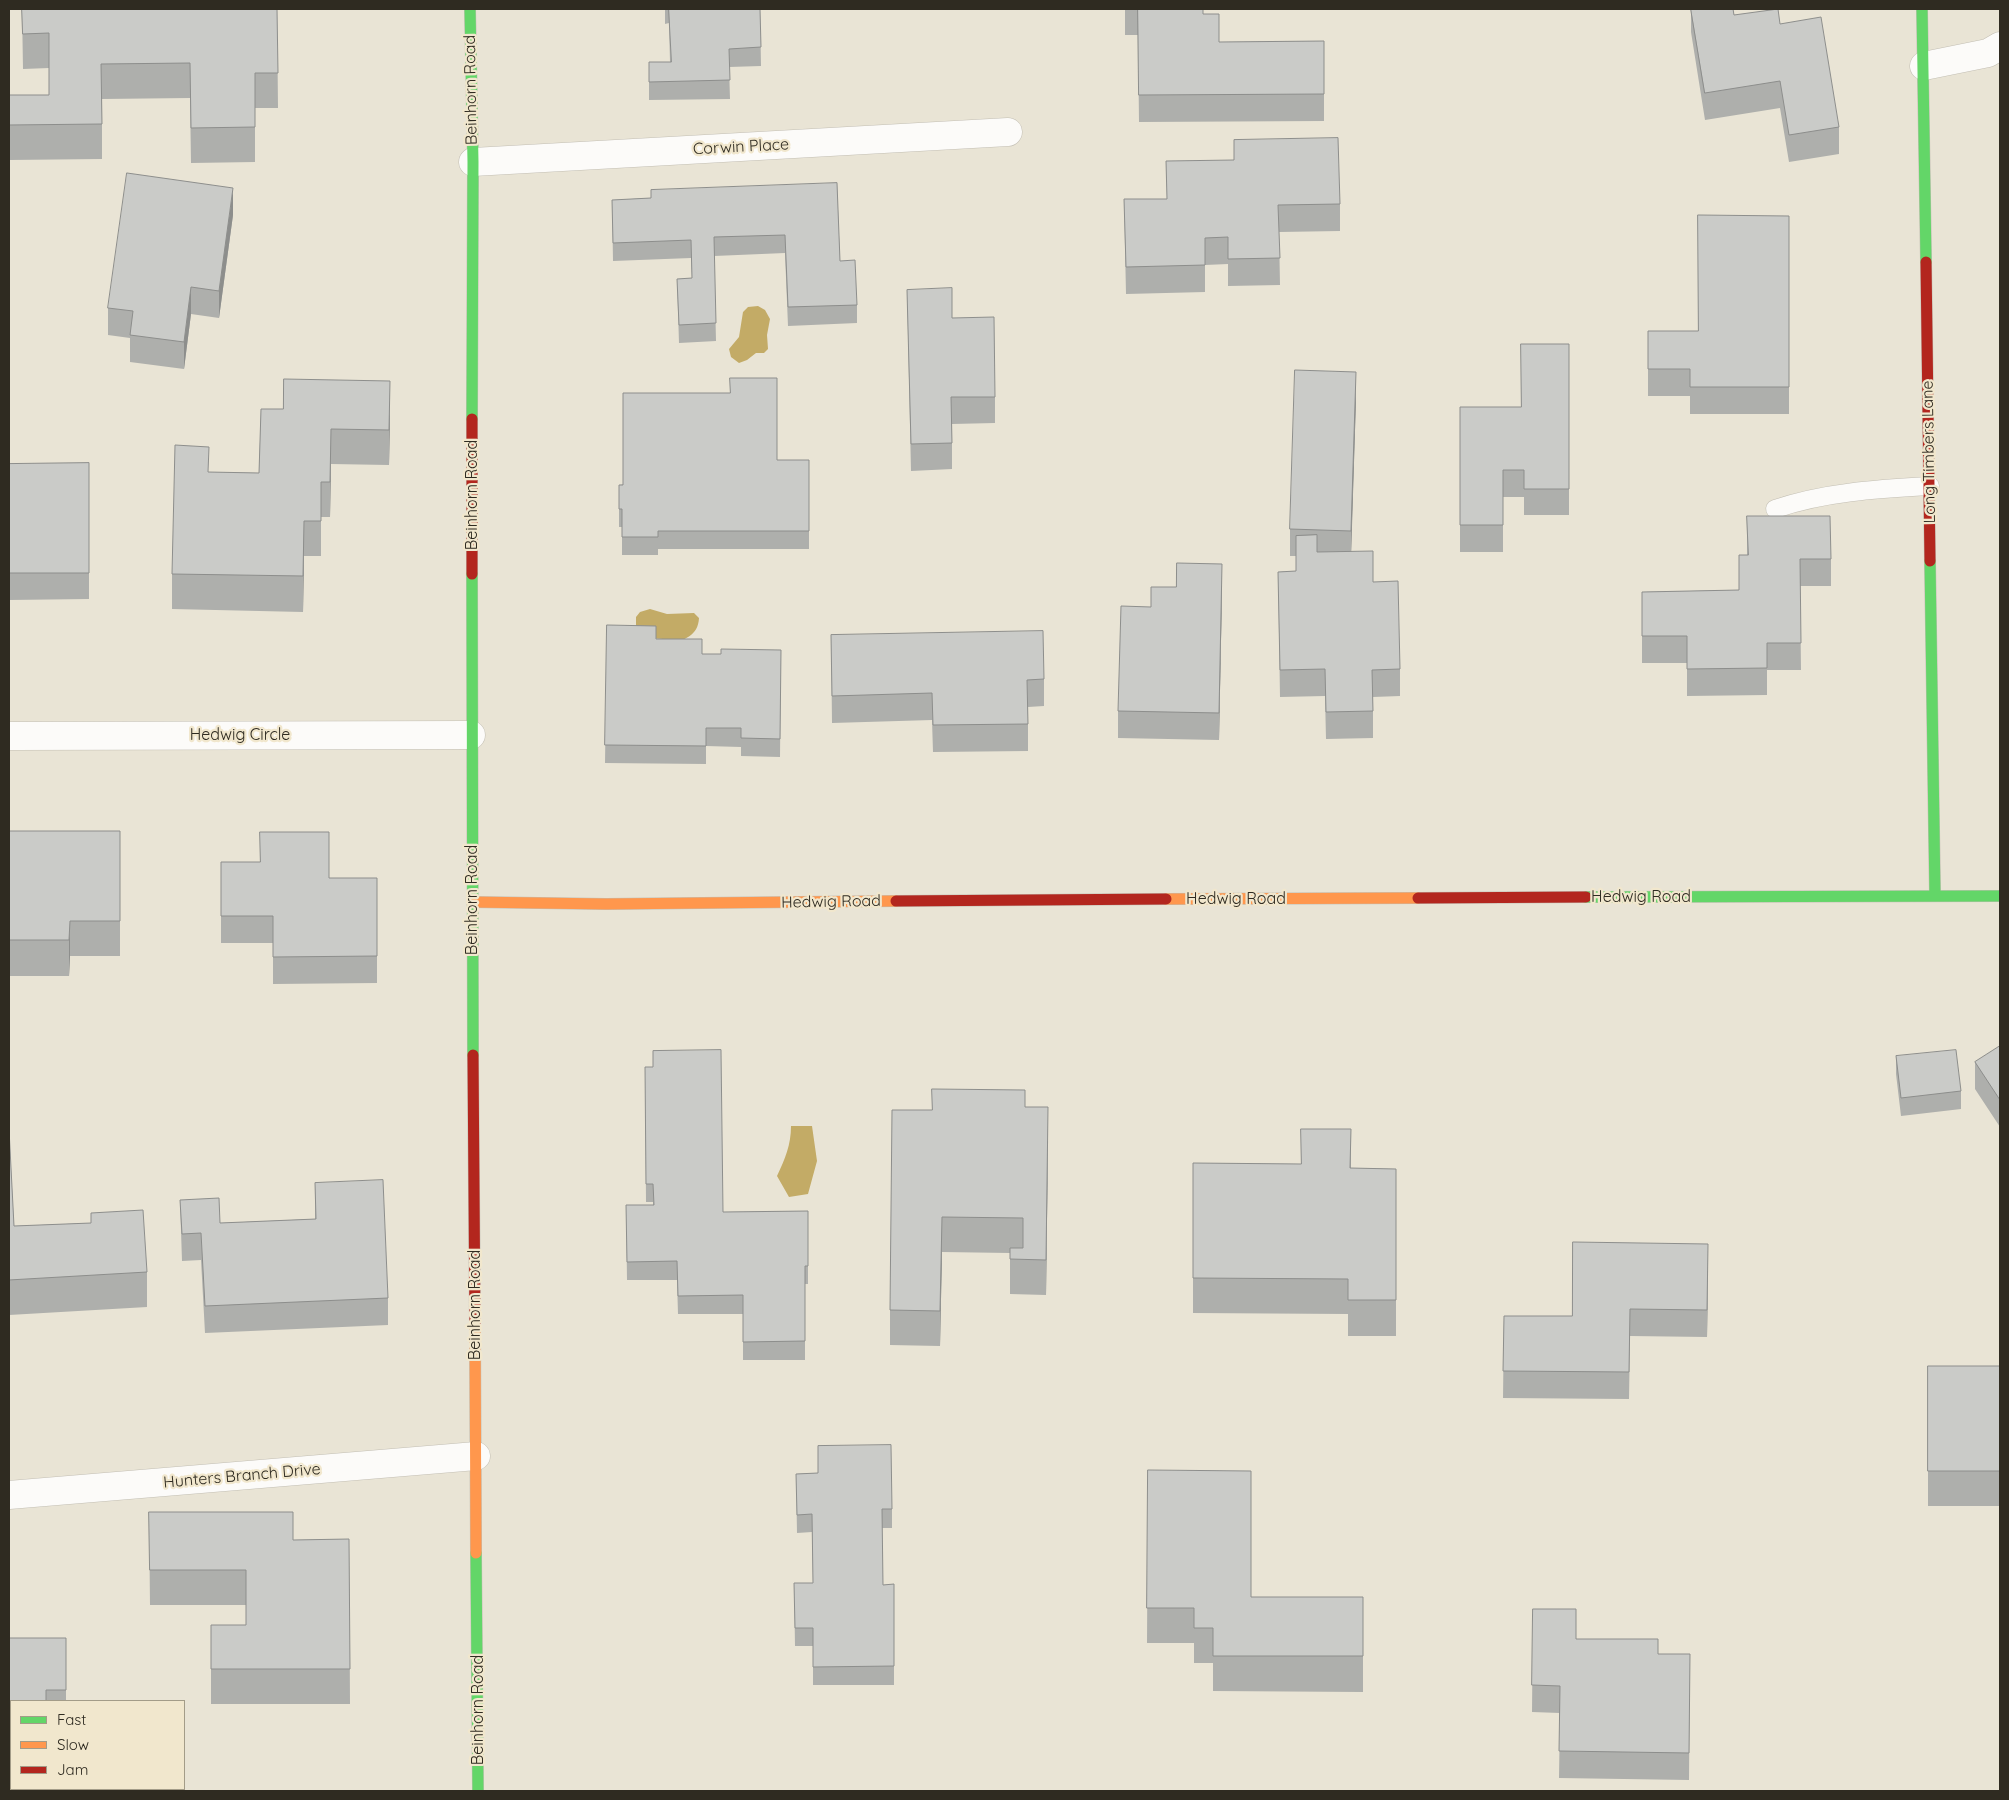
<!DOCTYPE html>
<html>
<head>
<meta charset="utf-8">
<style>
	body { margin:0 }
	#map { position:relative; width:2009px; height:1800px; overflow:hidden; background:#e9e4d5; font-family:Quicksand,sans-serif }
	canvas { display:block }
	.frame { position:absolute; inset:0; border:10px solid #2f2b21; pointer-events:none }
	.legend { position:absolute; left:10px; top:1700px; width:175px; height:90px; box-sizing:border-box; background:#f1e7cd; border:1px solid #a39c88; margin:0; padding:6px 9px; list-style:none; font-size:15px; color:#2f2b21 }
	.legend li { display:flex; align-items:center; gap:10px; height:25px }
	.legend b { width:25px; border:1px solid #a39c88 }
</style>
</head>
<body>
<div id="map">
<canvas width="2009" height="1800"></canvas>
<div class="frame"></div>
<ul class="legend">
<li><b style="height:6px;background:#63d668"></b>Fast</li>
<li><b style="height:6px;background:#ff974d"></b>Slow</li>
<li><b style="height:6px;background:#b3261e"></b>Jam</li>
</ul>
</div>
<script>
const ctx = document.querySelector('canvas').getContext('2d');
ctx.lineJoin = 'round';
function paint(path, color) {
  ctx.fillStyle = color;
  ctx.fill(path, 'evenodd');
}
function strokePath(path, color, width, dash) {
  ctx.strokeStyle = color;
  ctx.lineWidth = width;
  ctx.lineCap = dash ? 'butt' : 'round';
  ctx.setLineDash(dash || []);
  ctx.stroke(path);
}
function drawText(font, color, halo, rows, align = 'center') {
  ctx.font = font + ' Quicksand,sans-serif';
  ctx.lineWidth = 4.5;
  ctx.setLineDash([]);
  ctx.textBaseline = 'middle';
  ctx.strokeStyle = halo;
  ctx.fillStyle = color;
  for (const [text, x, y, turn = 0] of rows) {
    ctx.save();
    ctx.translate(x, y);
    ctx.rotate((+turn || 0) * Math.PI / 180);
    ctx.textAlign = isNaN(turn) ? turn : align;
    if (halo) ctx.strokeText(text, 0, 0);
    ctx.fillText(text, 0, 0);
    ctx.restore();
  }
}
paint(new Path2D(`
	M 758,306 L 765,310 L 770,319 L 767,335 L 768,349 L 764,353 L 756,353 L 747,360 L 739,363 L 731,357 L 729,349 L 739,337 L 743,312 L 748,307 Z
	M 650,609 L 667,614 L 694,613 L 699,618 C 698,636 685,639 670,645 L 663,639 L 647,638 L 636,626 L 636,617 L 640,612 Z
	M 791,1126 L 812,1126 L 817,1161 L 808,1194 L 789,1197 L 777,1176 C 785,1159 791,1145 791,1126 Z`), '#c3ab66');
const lane = new Path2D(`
	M 1775,509 C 1824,492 1878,489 1930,486`);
const street = new Path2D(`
	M 1924,66 L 1988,53 L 2000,46
	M 473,162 L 1008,132
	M 9,736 L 471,735
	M 9,1495 L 476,1456`);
const fast = new Path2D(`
	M 470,9 L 473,162 L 472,419
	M 1922,9 L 1926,262
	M 1930,561 L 1935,896
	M 472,574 L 473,1055
	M 1586,897 L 2000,896
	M 476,1553 L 478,1791`);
const slow = new Path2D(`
	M 1166,899 L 1418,898
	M 472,902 L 606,904 L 896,901
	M 475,1327 L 476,1553`);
const jam = new Path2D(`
	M 1926,262 L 1930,561
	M 472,574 L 472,419
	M 1418,898 L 1586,897
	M 896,901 L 1166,899
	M 473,1055 L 475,1327`);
strokePath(lane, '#c2beb3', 19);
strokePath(street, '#c2beb3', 29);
strokePath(fast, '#c2beb3', 12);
strokePath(slow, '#c2beb3', 12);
strokePath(jam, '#c2beb3', 12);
strokePath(lane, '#fcfbf9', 18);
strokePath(street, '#fcfbf9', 28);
strokePath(fast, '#63d668', 11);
strokePath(slow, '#ff974d', 11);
strokePath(jam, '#b3261e', 11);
paint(new Path2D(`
	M 22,9 L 277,9 L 278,108 L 255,108 L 255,162 L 191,163 L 190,98 L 102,99 L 102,159 L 9,160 L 9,95 L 49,95 L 49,68 L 23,69 Z
	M 665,9 L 760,9 L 761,66 L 729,67 L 730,99 L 649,100 L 649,62 L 670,62 L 669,23 L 665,24 Z
	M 1125,9 L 1203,9 L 1203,14 L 1219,42 L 1324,41 L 1324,121 L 1139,122 L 1138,35 L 1125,35 Z
	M 1691,9 L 1733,9 L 1734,15 L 1839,127 L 1839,154 L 1789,162 L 1780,108 L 1705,120 L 1691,32 Z
	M 1166,161 L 1340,204 L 1340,231 L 1279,232 L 1280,285 L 1228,286 L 1228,264 L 1205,265 L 1205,292 L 1126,294 L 1124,199 L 1167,199 Z
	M 837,183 L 840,261 L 857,305 L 857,323 L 788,326 L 785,253 L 714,256 L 716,341 L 679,343 L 677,279 L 692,278 L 691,258 L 613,261 L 612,200 L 651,198 Z
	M 233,215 L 219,318 L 191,314 L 184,369 L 130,362 L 130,338 L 108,335 L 108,308 Z
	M 1789,216 L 1789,414 L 1690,414 L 1690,396 L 1648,396 L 1648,331 L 1698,331 Z
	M 907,290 L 952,318 L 995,397 L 995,423 L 952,424 L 952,469 L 911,471 Z
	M 1569,344 L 1569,515 L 1524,515 L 1524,497 L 1503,497 L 1503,552 L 1460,552 L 1460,407 L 1521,407 Z
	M 1356,399 L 1351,551 L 1373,582 L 1400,669 L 1400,696 L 1373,697 L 1373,738 L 1326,739 L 1325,696 L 1280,697 L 1278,572 L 1296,571 L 1296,556 L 1290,556 L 1290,529 Z
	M 261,409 L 390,416 L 389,465 L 331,464 L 330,517 L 321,517 L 321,556 L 304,556 L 303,612 L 172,609 L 172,574 L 209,472 L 259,473 Z
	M 777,460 L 809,460 L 809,549 L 658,549 L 658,555 L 622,555 L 622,527 L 619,527 L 619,485 Z
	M 89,463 L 89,599 L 9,600 L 9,464 Z
	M 1747,516 L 1831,559 L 1831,586 L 1800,586 L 1801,670 L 1767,670 L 1767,695 L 1687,696 L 1687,663 L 1642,663 L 1642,592 L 1739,590 L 1747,555 Z
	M 1222,591 L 1219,740 L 1118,738 L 1118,711 L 1151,607 Z
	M 607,625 L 656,639 L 702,654 L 721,654 L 781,650 L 780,757 L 741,756 L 741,747 L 706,746 L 706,764 L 605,763 Z
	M 831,635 L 1044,679 L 1044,706 L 1028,707 L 1028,751 L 933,752 L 932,720 L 832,723 Z
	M 9,831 L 120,831 L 120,956 L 70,956 L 69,976 L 9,976 Z
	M 221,862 L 260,862 L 329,878 L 377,878 L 377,983 L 273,984 L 273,943 L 221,943 Z
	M 2000,1046 L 2000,1127 L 1975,1089 L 1975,1062 Z
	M 1896,1056 L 1961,1091 L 1961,1109 L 1901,1116 L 1896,1074 Z
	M 645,1067 L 723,1212 L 808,1211 L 808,1284 L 805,1284 L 805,1360 L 743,1360 L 743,1314 L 678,1314 L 677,1280 L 627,1280 L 626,1205 L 653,1205 L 653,1202 L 646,1202 Z
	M 1025,1107 L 1048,1142 L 1046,1295 L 1010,1294 L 1010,1253 L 942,1252 L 940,1346 L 890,1345 L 890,1310 L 932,1110 Z
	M 9,1129 L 14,1226 L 91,1223 L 147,1272 L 147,1307 L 9,1315 Z
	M 1351,1129 L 1351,1168 L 1396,1169 L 1396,1336 L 1348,1336 L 1348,1314 L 1193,1313 L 1193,1163 L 1301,1164 Z
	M 315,1183 L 388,1298 L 388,1325 L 205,1333 L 201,1260 L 182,1261 L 180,1200 L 220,1223 L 315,1219 Z
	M 1708,1271 L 1707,1337 L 1630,1336 L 1629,1399 L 1503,1398 L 1504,1316 L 1572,1316 Z
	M 1928,1366 L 2000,1366 L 2000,1506 L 1928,1506 Z
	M 818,1446 L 892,1509 L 892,1528 L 882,1528 L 883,1585 L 894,1584 L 894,1685 L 813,1685 L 813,1646 L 795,1646 L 794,1583 L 813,1583 L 812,1532 L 797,1533 L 796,1474 L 818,1473 Z
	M 1148,1470 L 1251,1597 L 1363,1597 L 1363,1692 L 1213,1691 L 1213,1663 L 1194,1663 L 1194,1643 L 1147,1643 Z
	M 149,1512 L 293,1540 L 349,1539 L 350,1704 L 211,1704 L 211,1625 L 246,1625 L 246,1605 L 150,1605 Z
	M 1533,1609 L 1576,1639 L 1658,1654 L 1690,1654 L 1689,1780 L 1559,1778 L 1560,1713 L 1532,1712 Z
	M 9,1638 L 66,1638 L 66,1701 L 11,1701 L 11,1762 L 9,1761 Z`), '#aeafac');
paint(new Path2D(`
	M 233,188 L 233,215 L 219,318 L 219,291 Z
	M 191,287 L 191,314 L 184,369 L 184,342 Z
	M 1356,372 L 1356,399 L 1351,558 L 1351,531 Z
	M 390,381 L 390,416 L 389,465 L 389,430 Z
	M 331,429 L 331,464 L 330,517 L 330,482 Z
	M 304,521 L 304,556 L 303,612 L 303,576 Z
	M 1222,564 L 1222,591 L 1219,740 L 1219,713 Z
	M 70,921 L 70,956 L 69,976 L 69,940 Z
	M 1048,1107 L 1048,1142 L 1046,1295 L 1046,1260 Z
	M 942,1217 L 942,1252 L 940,1346 L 940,1311 Z
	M 1708,1244 L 1708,1271 L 1707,1337 L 1707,1310 Z`), '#8d8e8c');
const building = new Path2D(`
	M 22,9 L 277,9 L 278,73 L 255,73 L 255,127 L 191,128 L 190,63 L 101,64 L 102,124 L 9,125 L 9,95 L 49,95 L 49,33 L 23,34 Z
	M 669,9 L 760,9 L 761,47 L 729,49 L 730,80 L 649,82 L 649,62 L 671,62 Z
	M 1138,9 L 1203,9 L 1203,14 L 1219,14 L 1219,42 L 1324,41 L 1324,94 L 1139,95 Z
	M 1691,9 L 1733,9 L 1734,15 L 1778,9 L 1780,24 L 1821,17 L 1839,127 L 1789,135 L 1780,81 L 1705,93 Z
	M 1338,138 L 1340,204 L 1278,205 L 1280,258 L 1228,259 L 1228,237 L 1205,238 L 1205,265 L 1126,267 L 1124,199 L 1167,199 L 1166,161 L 1234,160 L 1234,140 Z
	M 127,173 L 233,188 L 219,291 L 191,287 L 184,342 L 130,335 L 133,311 L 108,308 Z
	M 837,183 L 840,261 L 855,260 L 857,305 L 788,307 L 785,235 L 714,237 L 716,323 L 679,325 L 677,279 L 692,278 L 691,240 L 613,243 L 612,200 L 651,198 L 651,190 Z
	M 1698,215 L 1789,216 L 1789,387 L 1690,387 L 1690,369 L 1648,369 L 1648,331 L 1698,331 Z
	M 952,288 L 952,318 L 994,317 L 995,397 L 951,397 L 952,443 L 911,444 L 907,290 Z
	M 1521,344 L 1569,344 L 1569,489 L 1524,489 L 1524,470 L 1503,470 L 1503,525 L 1460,525 L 1460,407 L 1521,407 Z
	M 1295,370 L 1356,372 L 1351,531 L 1290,529 Z
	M 730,378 L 777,378 L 777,460 L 809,460 L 809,531 L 658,531 L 658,537 L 622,537 L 622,509 L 619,509 L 619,485 L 623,485 L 623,393 L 730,393 Z
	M 284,379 L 390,381 L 389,430 L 331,429 L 330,482 L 321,482 L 321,521 L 304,521 L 303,576 L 172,574 L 175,445 L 209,447 L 208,472 L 259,473 L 261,409 L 283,409 Z
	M 89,463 L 89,573 L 9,573 L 9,464 Z
	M 1747,516 L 1830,516 L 1831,559 L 1800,559 L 1801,643 L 1767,643 L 1767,668 L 1687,669 L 1687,636 L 1642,636 L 1642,592 L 1739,590 L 1739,555 L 1748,555 Z
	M 1317,535 L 1317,552 L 1373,551 L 1373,582 L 1398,581 L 1400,669 L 1372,670 L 1373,711 L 1326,712 L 1325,669 L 1280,670 L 1278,572 L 1296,571 L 1296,536 Z
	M 1177,563 L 1222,564 L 1219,713 L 1118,711 L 1121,606 L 1151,607 L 1151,587 L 1176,587 Z
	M 607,625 L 656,626 L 656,639 L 702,639 L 702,654 L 721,654 L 721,649 L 781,650 L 780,739 L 741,738 L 741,728 L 706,728 L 706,746 L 605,745 Z
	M 1043,631 L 1044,679 L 1027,680 L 1028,724 L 933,725 L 932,693 L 832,696 L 831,635 Z
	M 9,831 L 120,831 L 120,921 L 70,921 L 69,940 L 9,940 Z
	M 260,832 L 329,832 L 329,878 L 377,878 L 377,956 L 273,957 L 273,916 L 221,916 L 221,862 L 260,862 Z
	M 2000,1046 L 2000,1100 L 1975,1062 Z
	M 721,1050 L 723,1212 L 808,1211 L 808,1266 L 805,1266 L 805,1341 L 743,1342 L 743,1295 L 678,1296 L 677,1261 L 627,1262 L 626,1205 L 654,1205 L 653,1184 L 646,1184 L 645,1067 L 653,1067 L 653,1051 Z
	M 1956,1050 L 1961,1091 L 1901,1098 L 1896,1056 Z
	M 932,1089 L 1025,1090 L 1025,1107 L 1048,1107 L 1046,1260 L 1010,1259 L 1010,1248 L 1023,1248 L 1023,1218 L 942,1217 L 940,1311 L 890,1310 L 892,1110 L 932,1110 Z
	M 9,1129 L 14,1226 L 91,1223 L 91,1213 L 143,1210 L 147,1272 L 9,1280 Z
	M 1301,1129 L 1351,1129 L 1350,1168 L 1396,1169 L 1396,1300 L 1348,1300 L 1348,1279 L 1193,1278 L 1193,1163 L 1301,1164 Z
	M 383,1180 L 388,1298 L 205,1306 L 201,1233 L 182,1234 L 180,1200 L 219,1198 L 220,1223 L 316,1219 L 315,1183 Z
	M 1573,1242 L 1708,1244 L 1707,1310 L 1630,1309 L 1629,1372 L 1503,1371 L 1504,1316 L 1572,1316 Z
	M 1928,1366 L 2000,1366 L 2000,1471 L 1928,1471 Z
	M 891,1445 L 892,1509 L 882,1509 L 883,1585 L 894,1584 L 894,1666 L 813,1667 L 813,1628 L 795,1628 L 794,1583 L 813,1583 L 812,1514 L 797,1515 L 796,1474 L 818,1473 L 818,1446 Z
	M 1148,1470 L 1251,1471 L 1251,1597 L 1363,1597 L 1363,1656 L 1213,1656 L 1213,1628 L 1194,1628 L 1194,1608 L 1147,1608 Z
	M 149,1512 L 293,1512 L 293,1540 L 349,1539 L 350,1669 L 211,1669 L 211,1625 L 246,1625 L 246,1570 L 150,1570 Z
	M 1533,1609 L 1576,1609 L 1576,1639 L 1658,1639 L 1658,1654 L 1690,1654 L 1689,1753 L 1559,1751 L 1560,1686 L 1532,1685 Z
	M 9,1638 L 66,1638 L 66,1690 L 46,1690 L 46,1701 L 11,1701 L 11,1726 L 9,1726 Z`);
paint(building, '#cacbc8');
strokePath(building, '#8d8e8c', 1);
drawText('16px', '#2f2b21', '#f1e7cd', [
	["Beinhorn Road",471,90,-91],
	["Corwin Place",741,147,-3],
	["Long Timbers Lane",1929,452,-91],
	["Beinhorn Road",472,495,-90],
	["Hedwig Circle",240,735],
	["Hedwig Road",1641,897],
	["Hedwig Road",1236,899],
	["Beinhorn Road",472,900,-90],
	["Hedwig Road",831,902,-1],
	["Beinhorn Road",475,1305,-90],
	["Hunters Branch Drive",242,1476,-5],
	["Beinhorn Road",478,1710,-90]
]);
</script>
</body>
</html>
